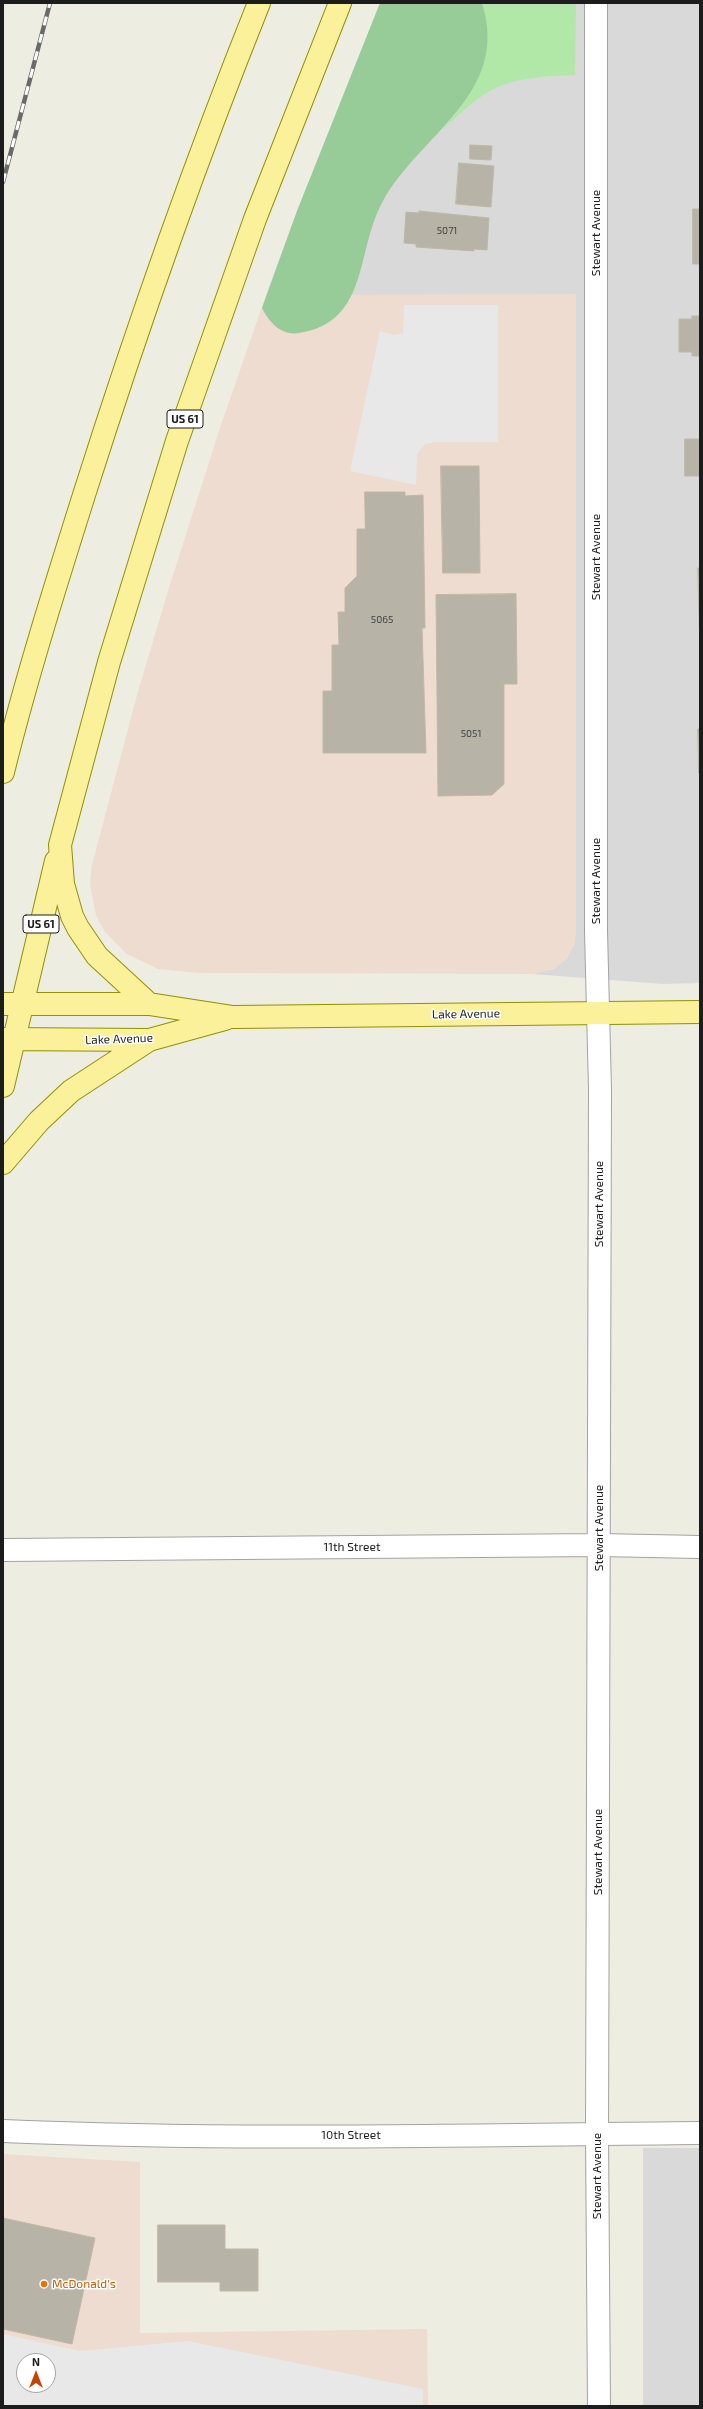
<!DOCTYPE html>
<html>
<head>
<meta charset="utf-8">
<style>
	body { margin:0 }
	#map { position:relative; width:703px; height:2409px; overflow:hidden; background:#edede1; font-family:"Exo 2",sans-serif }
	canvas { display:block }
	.frame { position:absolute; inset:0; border:4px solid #1c1c1c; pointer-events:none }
	.north { position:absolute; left:16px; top:2353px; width:40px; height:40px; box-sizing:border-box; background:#fff; border:1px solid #a4a4a4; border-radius:50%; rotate:0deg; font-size:11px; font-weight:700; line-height:16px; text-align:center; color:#1c1c1c }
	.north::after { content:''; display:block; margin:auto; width:14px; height:18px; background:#c54403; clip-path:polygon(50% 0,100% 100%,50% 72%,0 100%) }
</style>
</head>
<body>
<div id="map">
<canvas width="703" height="2409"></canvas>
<div class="frame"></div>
<div class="north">N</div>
</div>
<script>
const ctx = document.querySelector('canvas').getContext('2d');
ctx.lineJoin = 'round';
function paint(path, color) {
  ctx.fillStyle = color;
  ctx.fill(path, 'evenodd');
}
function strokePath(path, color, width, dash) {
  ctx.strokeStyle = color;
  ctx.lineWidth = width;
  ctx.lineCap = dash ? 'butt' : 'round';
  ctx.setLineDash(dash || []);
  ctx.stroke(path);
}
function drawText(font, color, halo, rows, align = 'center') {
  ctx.font = font + ' "Exo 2",sans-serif';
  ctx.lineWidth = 3;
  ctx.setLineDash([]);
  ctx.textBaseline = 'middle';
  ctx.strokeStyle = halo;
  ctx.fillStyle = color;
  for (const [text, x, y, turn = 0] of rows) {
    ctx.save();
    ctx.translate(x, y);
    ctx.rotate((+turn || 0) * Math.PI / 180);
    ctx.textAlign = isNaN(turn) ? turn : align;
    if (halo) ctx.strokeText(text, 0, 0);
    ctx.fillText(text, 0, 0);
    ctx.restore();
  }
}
paint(new Path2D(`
	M 380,3 L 700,3 L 700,983 L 663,984 L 532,974 L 554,969 L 567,958 L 574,944 L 576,931 L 266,295 L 297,211 Z
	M 700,2148 L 700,2406 L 643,2406 L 643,2148 Z`), '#dad9d9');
paint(new Path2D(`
	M 576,294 L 576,931 L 574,944 L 567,958 L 554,969 L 532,974 L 199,973 L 158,969 L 127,954 L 105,932 L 96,915 L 90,884 L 92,865 L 137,695 L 168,591 L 219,431 L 266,295 Z
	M 3,2154 L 140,2162 L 140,2333 L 427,2329 L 428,2406 L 3,2406 ZM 24,2361 L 48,2361 L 48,2385 L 24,2385 Z`), '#eedcd0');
paint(new Path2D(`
	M 482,3 L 576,3 L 575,75 C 548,76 515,77 490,91 C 472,101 457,117 442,130 C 476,91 498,57 482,3 Z`), '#b1e8a7');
paint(new Path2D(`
	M 380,3 L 482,3 C 511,94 420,134 383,201 C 355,251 370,322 299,333 C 281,336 269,322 262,308 L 297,211 Z`), '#97cc99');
paint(new Path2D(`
	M 404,305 L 498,305 L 498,442 L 436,442 L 425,444 L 417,454 L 416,485 L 350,471 L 380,331 L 394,335 L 403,333 Z
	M 3,2334 L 80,2351 L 188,2341 L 423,2389 L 423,2406 L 3,2406 ZM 24,2361 L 48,2361 L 48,2385 L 24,2385 Z`), '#e8e8e8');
const building = new Path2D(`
	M 470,145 L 492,146 L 491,160 L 470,159 Z
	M 459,163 L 494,166 L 491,207 L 456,204 Z
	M 693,209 L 700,209 L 700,264 L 693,264 Z
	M 419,211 L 489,218 L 487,250 L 474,249 L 474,251 L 416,247 L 416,244 L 404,243 L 406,212 L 419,213 Z
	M 692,316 L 700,316 L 700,356 L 692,356 L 692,352 L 679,352 L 679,319 L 692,319 Z
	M 685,439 L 700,439 L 700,476 L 685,476 Z
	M 441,466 L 479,466 L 480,573 L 443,573 Z
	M 365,492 L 405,492 L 405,496 L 423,495 L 425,628 L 422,628 L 426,753 L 323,753 L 323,691 L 332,691 L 332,645 L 339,645 L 338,612 L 345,612 L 345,588 L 357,576 L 357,529 L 365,529 Z
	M 698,568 L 700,568 L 700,649 Z
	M 516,594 L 517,684 L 504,684 L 504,784 L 492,795 L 438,796 L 436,595 Z
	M 698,729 L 700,729 L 700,773 L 699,773 Z
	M 3,2218 L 95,2238 L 72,2344 L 3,2329 Z
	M 158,2225 L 225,2225 L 225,2249 L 258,2249 L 258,2291 L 220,2291 L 220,2282 L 158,2282 Z`);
paint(building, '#b7b3a7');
strokePath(building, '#bfb9a4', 1);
const minor = new Path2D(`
	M 596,3 L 596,931 L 600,1090 L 597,2134 L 599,2406
	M 3,1550 L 599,1545 L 700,1547
	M 3,2131 C 235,2141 468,2135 700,2133`);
const major = new Path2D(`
	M 3,772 C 26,679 55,587 84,495 C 137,328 194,165 259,3
	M 3,1004 L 149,1004 L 233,1017 L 700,1012
	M 149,1004 L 97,956 L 78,928 L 72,916 L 63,884 L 60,845 L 109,662 L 177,441 L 255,219 L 340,3
	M 3,1039 L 149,1040 L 225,1019
	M 3,1086 L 56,861
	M 3,1163 L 39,1121 L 71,1091 L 149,1040`);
strokePath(minor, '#a3a3a3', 24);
strokePath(major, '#919102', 24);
strokePath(minor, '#fff', 22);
strokePath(major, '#faf19a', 22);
const rail = new Path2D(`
	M 3,182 L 50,3`);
strokePath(rail, '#6a6a6a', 4.5);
strokePath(rail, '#fff', 3, [9]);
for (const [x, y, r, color] of [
	[44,2284,4,"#e8710a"]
]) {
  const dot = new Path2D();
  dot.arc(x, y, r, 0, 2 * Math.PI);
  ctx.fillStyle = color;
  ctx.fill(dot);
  strokePath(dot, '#fff', 1.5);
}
drawText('10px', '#43423f', null, [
	["5071",447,231],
	["5065",382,620],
	["5051",471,734]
]);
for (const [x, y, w] of [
	[185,419,36],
	[41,924,36]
]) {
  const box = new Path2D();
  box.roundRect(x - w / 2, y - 9, w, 18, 3);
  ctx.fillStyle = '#fff';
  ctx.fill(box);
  strokePath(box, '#1c1c1c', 1);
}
drawText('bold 11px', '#1c1c1c', null, [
	["US 61",185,419],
	["US 61",41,924]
]);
drawText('12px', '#1c1c1c', '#fff', [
	["Stewart Avenue",596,233,-90],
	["Stewart Avenue",596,557,-90],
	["Stewart Avenue",596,881,-90],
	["Lake Avenue",466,1014,-1],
	["Lake Avenue",119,1039,-2],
	["Stewart Avenue",599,1204,-90],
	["Stewart Avenue",599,1528,-90],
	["11th Street",352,1547],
	["Stewart Avenue",598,1852,-90],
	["10th Street",351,2135],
	["Stewart Avenue",597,2176,-90]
]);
drawText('12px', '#c56008', '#fff', [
	["McDonald's",52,2284]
], 'left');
</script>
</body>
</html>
